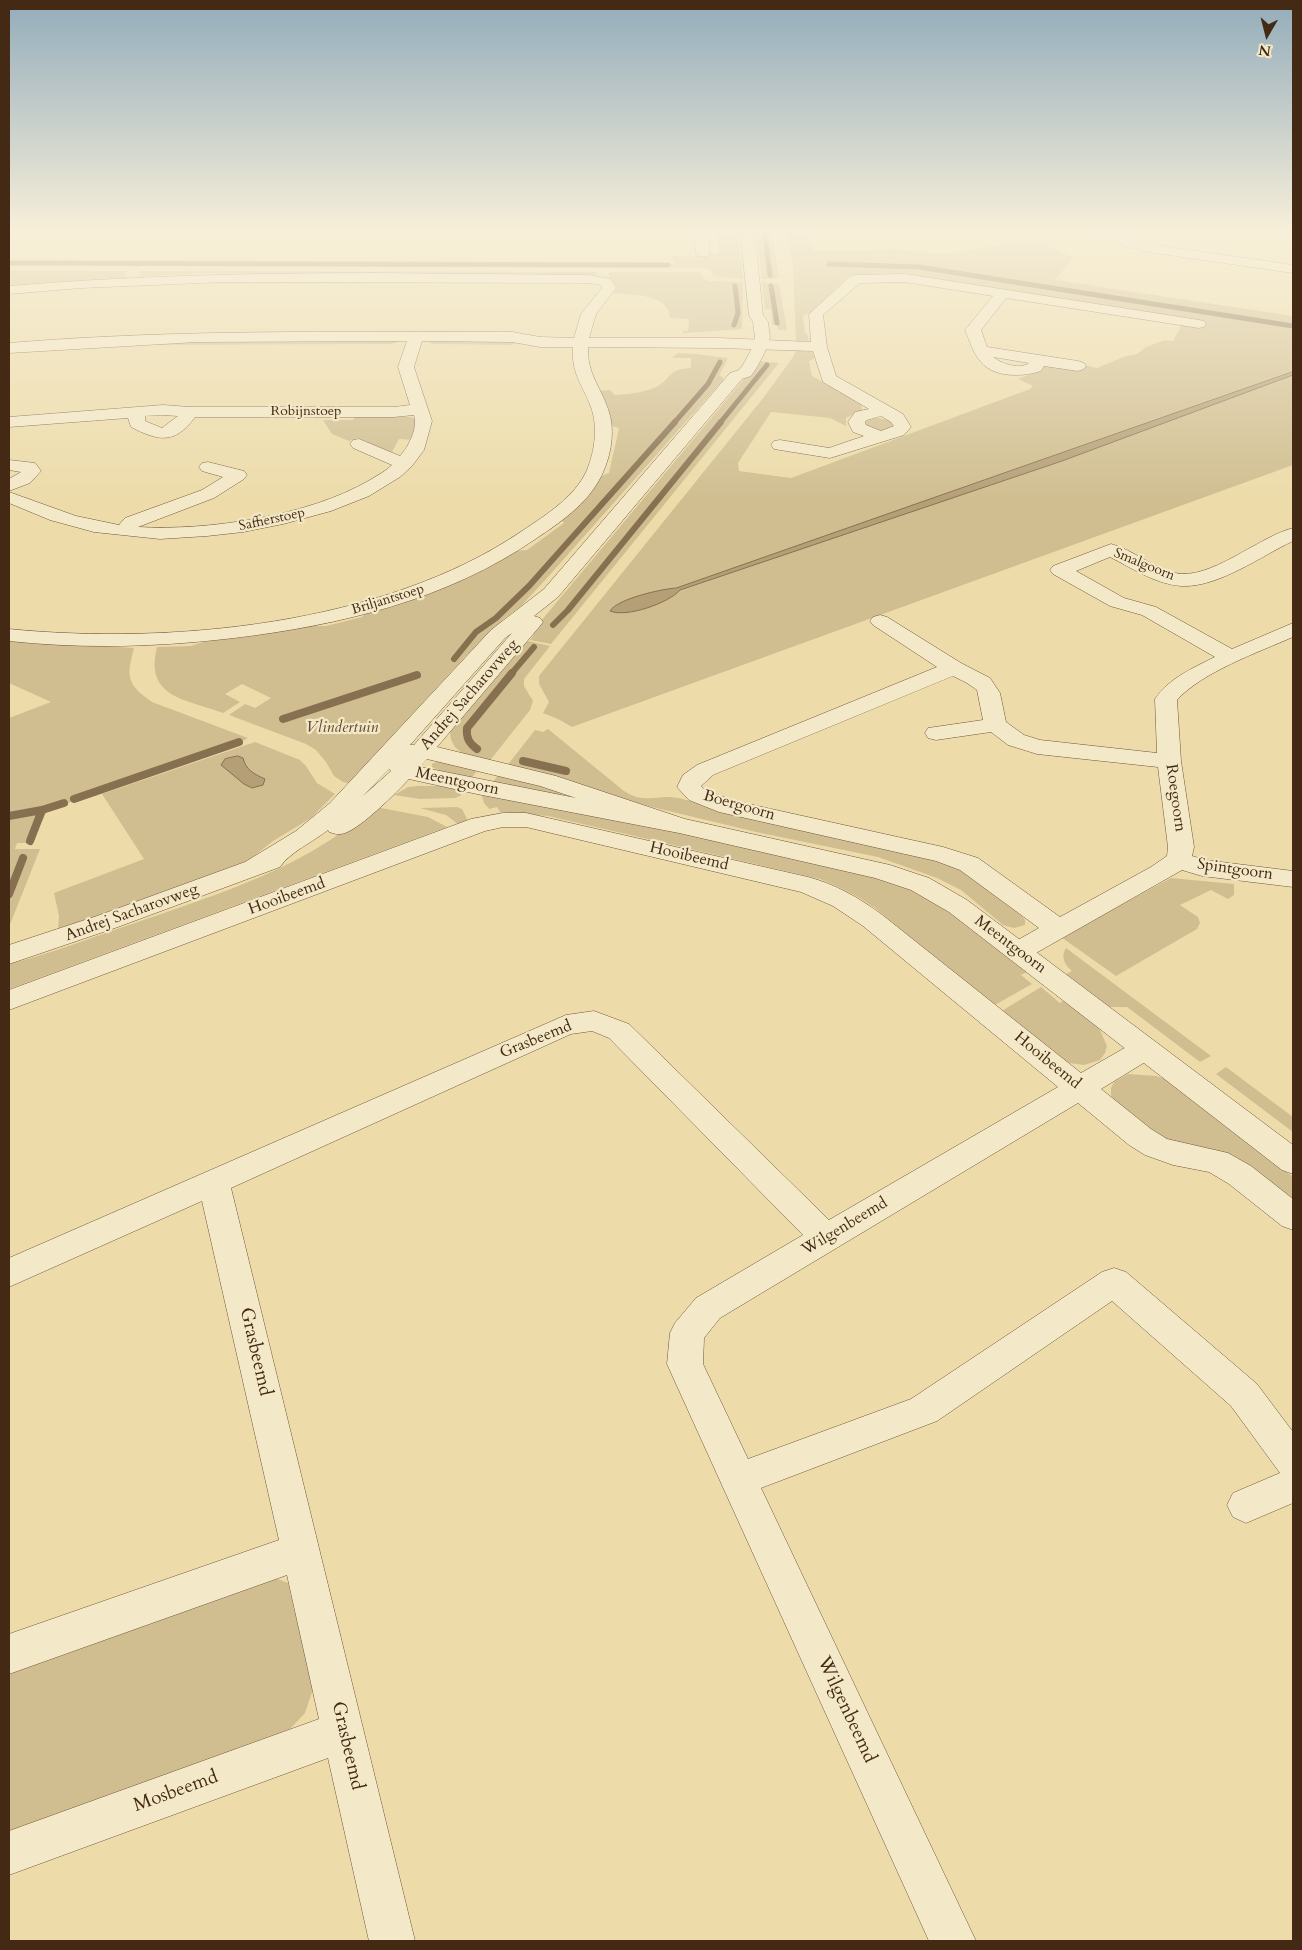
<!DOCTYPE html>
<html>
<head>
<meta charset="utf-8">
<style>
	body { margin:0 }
	#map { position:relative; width:1302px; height:1950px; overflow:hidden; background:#eddcaa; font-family:Cardo,serif }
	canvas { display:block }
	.frame { position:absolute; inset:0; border:10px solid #442a14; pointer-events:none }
	.north { position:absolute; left:1242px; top:10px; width:50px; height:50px; -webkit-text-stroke:4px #f3e8c8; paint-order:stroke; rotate:188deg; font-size:14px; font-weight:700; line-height:20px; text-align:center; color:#442a14 }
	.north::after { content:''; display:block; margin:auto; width:18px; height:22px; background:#442a14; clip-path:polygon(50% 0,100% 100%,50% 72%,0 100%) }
</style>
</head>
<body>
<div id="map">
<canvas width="1302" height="1950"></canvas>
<div class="frame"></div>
<div class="north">N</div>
</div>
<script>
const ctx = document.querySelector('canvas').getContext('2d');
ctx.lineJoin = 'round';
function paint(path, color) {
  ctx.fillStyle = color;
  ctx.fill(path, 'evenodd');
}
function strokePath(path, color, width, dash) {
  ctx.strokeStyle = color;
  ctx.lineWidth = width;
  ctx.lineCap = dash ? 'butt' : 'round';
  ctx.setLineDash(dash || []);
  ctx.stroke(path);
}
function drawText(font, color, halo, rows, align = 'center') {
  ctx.font = font + ' Cardo,serif';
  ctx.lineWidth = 4.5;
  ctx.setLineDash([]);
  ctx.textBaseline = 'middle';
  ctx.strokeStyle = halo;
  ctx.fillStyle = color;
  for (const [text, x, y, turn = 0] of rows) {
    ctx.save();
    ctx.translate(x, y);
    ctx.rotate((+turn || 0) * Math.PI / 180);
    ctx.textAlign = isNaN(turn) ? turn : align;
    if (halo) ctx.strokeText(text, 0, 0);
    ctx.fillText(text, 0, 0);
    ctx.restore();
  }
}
paint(new Path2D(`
	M 717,228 L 737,228 L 743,279 L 713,276 L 712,271 L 703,268 L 9,265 L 9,260 L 674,264 L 672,256 L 708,256 L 709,254 L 719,254 Z
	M 755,228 L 771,228 L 779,276 L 777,279 L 762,279 Z
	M 786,228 L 803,228 L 814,251 L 893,249 L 947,254 L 1033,239 L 1073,258 L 1055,280 L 1293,316 L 1293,372 L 676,588 L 639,596 L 613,607 C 616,608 621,612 624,612 C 639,613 670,600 680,590 L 1062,461 L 1293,375 L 1293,465 L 572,727 L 558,719 L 543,713 L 549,702 L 539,684 L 539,676 L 764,397 L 793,357 L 796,350 L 812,352 L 815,358 L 809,361 L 812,376 L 861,403 L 862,410 L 846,418 L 846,426 L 830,418 L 771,412 L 738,463 L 739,471 L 791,478 L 1030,389 L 1033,386 L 1018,379 L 1038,371 L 1046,365 L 1084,365 L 1097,368 L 1126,356 L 1137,354 L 1146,347 L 1165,340 L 1173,341 L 1184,321 L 913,277 L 851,277 L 847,278 L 811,313 L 803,315 L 805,333 L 808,335 L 809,340 L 796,343 L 793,267 Z
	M 9,270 L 127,271 L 125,274 L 128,278 L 9,287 Z
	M 139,271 L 597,272 L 596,275 L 202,273 L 141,277 Z
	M 609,272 L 691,272 L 700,273 L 704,279 L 709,281 L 743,282 L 742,329 L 684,333 L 682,331 L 688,331 L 689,319 L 670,318 C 669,293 630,295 613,293 L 617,287 L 609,280 Z
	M 762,282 L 779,284 L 787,330 L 778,330 L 777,325 L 772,325 L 771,309 L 765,309 Z
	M 397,340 L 398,342 L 391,344 L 137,345 L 137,341 Z
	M 433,340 L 515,340 L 517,343 L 511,345 L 434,344 L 429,343 Z
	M 678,353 L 696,354 L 728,358 L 719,376 L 723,377 L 723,380 L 547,578 L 521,606 L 505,618 L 464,658 L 395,733 L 354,784 L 343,782 L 334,776 L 326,762 L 316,750 L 306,744 L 229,715 L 245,704 L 255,708 L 271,698 L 242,684 L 225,694 L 240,702 L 223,713 C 186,699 144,698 157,647 L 191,646 L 203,642 L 237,638 L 310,626 L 326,626 L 362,617 L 368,610 L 514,551 L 527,550 L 564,523 L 561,519 L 598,477 L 609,473 L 619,428 L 612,426 L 608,408 L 598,391 L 610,390 L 615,395 C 628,394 641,393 654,388 C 672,380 666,369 691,368 L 691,358 L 672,358 Z
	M 759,361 L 779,363 L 551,644 L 530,640 L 534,635 L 530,634 Z
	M 356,415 L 411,417 L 416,420 L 413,440 L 399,439 L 392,452 L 389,452 L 358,438 L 349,441 L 332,434 L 323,420 L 353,420 Z
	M 874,417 L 892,421 L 893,427 C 884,433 874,430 864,426 L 864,420 Z
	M 9,639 L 134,648 C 126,678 127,684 152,702 L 248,738 L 239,743 L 54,808 L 46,813 L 32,843 L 17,843 L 15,849 L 40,849 L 9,927 L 9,718 L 51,702 L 9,683 Z
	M 528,641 L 550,646 L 524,679 L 524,686 L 533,701 L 530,710 L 488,763 C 470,757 450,753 450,731 L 523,642 Z
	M 548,729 L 624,791 C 647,805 655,794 678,798 C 694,801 708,808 724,812 L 940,861 L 961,869 L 1021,915 L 1025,920 L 1025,925 L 1014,928 L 1003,925 L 961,890 L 937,878 L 878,857 L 756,832 L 652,807 L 506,767 L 535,730 L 543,732 Z
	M 255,742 L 300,760 L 306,766 L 317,783 L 335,794 L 311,818 L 273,841 L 248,861 L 108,913 L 58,929 L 59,916 L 54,893 L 144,859 L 102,794 Z
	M 441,760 L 479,768 L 471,779 L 440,771 L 432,767 L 432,764 Z
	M 500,773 L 565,793 L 561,795 L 492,783 Z
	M 418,786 L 443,786 L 465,790 L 460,796 L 455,798 L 420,799 L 394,795 L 408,787 Z
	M 484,792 L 576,808 L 859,873 L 905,887 L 940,905 L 1027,972 L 1021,975 L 1032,984 L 993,1006 L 875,908 C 858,896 840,887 820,879 L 548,816 L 500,812 L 497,807 L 489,809 L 484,803 L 482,797 Z
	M 376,807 L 428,817 L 447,827 L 9,989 L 9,964 C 52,953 93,937 135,923 C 195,902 259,882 314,850 C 336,837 356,822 376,807 Z
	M 457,807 L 462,809 L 467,819 L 467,821 L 458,824 L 446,815 L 420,808 Z
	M 1171,878 L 1234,884 L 1234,895 L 1228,899 L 1211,890 L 1180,905 L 1198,917 L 1200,923 L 1197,929 L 1116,976 L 1061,937 Z
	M 1066,948 L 1211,1056 L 1200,1062 L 1127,1007 L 1109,1007 L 1066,974 L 1072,971 C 1065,965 1060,957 1066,948 Z
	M 1041,987 L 1060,1003 L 1064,1000 L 1099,1028 L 1107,1046 L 1105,1053 L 1100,1060 L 1084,1065 L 1069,1063 L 1000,1012 Z
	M 1226,1067 L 1293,1117 L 1293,1132 L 1216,1074 Z
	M 1128,1074 L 1156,1076 L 1168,1080 L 1293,1177 L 1293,1205 L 1237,1161 L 1166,1141 L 1117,1105 L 1111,1096 L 1111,1088 L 1114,1082 Z
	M 275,1578 L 288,1583 L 313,1689 L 305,1713 L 290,1729 L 9,1834 L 9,1668 L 260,1579 Z`), '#d0be90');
const water = new Path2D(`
	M 1293,372 L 1293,375 L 1062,461 L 680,590 C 669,603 626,618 610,611 C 617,599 661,589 676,588 Z
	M 238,756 L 243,758 C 246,770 254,774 265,779 L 263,785 L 252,788 L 244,784 L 221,765 L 225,759 Z`);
paint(water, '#b49f77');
strokePath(water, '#87704f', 1);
strokePath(new Path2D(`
	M 764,228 L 770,275
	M 9,263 L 668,265
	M 829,264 L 919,267 L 1293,326
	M 771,286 L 777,323
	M 734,325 L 738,313 L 735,286
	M 674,423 L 708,384 L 720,362
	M 720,423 L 767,365`), '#87704f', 5);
strokePath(new Path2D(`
	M 553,625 L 568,610 L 721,422
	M 454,659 L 476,632 L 496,618 L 529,586 L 675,422
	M 511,674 L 534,647`), '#87704f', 6);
strokePath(new Path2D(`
	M 283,719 L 417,675
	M 477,749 C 469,743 466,738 467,728 L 512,673
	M 523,761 L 566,771
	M 74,799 L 239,742
	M 9,816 L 42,810 L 64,803
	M 30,841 L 42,810
	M 9,894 L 23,858`), '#87704f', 8);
const minor = new Path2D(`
	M 693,228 L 707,228 L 710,253 L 708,256 L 698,256 L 696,253 Z
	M 1092,228 L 1109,228 L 1149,244 L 1293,265 L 1293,273 L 1148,252 L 1128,247 L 1093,231 Z
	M 371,273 L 589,275 L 611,279 L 616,288 L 596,314 L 589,338 L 719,338 L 811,342 L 809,314 L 851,276 L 856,275 L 905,274 L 1199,320 L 1204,321 L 1206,324 L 1204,327 L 1199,328 L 1006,298 L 981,330 L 987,347 L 1078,361 L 1084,363 L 1086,366 L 1084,369 L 1078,371 L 1044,366 L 1041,371 C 1023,377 994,378 981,362 C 973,353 970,341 965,330 L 993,296 L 905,282 L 860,283 L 823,315 L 827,347 L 836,376 L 903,414 L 911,427 L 904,435 L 830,458 L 780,450 L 774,449 L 771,445 L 774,441 L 780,440 L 829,448 L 864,436 L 853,432 L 848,422 L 855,412 L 869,409 L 823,382 L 813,351 L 719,348 L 588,347 C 587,374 600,385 608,409 C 615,428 612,451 604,470 C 592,500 564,520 537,538 C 447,600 341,625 234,638 C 159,647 84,649 9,641 L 9,629 C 171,645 384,625 522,531 C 546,515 575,497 587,470 C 595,450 598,427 591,407 C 582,384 571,373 573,347 L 540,347 L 512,342 L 422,341 L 414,367 L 432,421 L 424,450 L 412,466 L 400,477 L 369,496 L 331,511 L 283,524 L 243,532 L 207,536 L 160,539 L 94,532 L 50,520 L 9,503 L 9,492 L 76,516 L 119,525 L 125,518 L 202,490 L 223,477 L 202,471 L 199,467 L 202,463 L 208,462 L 244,471 L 247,475 L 244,479 L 214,498 L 138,527 C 208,531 309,516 370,480 C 378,475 386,471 392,465 L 353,448 L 350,444 L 353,440 L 359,439 L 400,456 C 409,446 418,428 414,415 L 394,417 L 195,417 C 175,445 158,441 131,427 L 128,418 L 9,427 L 9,417 L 163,405 L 190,407 L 394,407 L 410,405 L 398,367 L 407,341 L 197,342 L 9,353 L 9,343 C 176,329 344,332 512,332 L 540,337 L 574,338 L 581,314 L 602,288 L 601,285 L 589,283 L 226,282 L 81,288 L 9,294 L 9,286 C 130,276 250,273 371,273 ZM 993,357 L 1029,363 C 1020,370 1002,364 993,357 ZM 163,415 L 178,416 L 162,428 L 145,421 L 145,416 ZM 881,416 L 891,422 L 894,426 L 881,431 L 866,425 L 865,422 L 867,420 Z
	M 9,460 L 35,463 L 41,471 L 30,483 L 9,491 L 9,479 L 21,472 L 9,470 Z
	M 1293,528 L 1293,541 C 1261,556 1218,588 1181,586 C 1155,584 1132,568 1110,557 L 1076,571 L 1124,598 L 1156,607 L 1232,649 L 1293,623 L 1293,637 C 1259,652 1202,672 1177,700 L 1181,761 L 1194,847 L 1192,856 L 1205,860 L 1293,871 L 1293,887 L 1202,876 L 1182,870 L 1029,957 L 1019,960 L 1009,957 L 1005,951 L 1009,945 L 1039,928 L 960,870 L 936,861 L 719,812 L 689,800 L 677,787 L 683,775 L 697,765 L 937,667 L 873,625 L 870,621 L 873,617 L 880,615 L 887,617 L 961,663 L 990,678 L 1000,693 L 1006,722 L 1024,735 L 1040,740 L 1157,753 L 1155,699 C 1169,678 1193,668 1215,657 L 1142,615 L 1110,606 L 1053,574 L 1050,570 L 1053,566 L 1111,544 C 1134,550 1152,568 1175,573 C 1210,581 1258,537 1293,528 ZM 953,676 L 967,683 L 977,690 L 983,720 L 928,728 L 925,733 L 928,738 L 936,740 L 991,732 L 1008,745 L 1037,754 L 1158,767 L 1168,847 L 1167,856 L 1151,867 L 1060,917 L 978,858 L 943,847 L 735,801 L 705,790 L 701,786 L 713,775 Z
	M 503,813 L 526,813 L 808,877 C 835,884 859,898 881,914 L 1081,1073 L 1135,1042 L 1145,1039 L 1155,1042 L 1159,1049 L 1155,1056 L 1101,1089 L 1151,1129 L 1167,1139 L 1228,1153 L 1251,1166 L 1293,1199 L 1293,1230 L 1282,1226 L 1229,1184 L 1209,1172 L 1173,1165 L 1145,1155 L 1129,1145 L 1078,1103 L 720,1318 L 704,1338 L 703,1364 L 748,1459 L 911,1399 L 1102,1272 L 1114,1268 L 1126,1272 L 1257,1384 L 1293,1432 L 1293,1503 L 1246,1523 L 1233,1517 L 1227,1505 L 1233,1493 L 1280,1473 L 1231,1406 L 1112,1301 L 937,1421 L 761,1488 L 976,1941 L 929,1941 L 667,1364 L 670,1333 L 675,1323 L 696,1298 L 803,1235 L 609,1038 L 592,1031 L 571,1034 L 231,1188 L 415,1941 L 369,1941 L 328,1758 L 9,1875 L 9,1831 L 319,1719 L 287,1575 L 9,1674 L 9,1634 L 279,1540 L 202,1201 L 9,1287 L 9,1258 L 566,1015 L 594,1011 L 629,1024 L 829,1220 L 1058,1087 L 863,926 L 833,906 L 801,892 L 526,827 L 503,827 L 485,831 L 9,1010 L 9,990 L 471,819 Z`);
const tertiary = new Path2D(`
	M 740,228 L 754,228 L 763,315 L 768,322 L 770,337 L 765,352 L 757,367 L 751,376 L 742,379 L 558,597 L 534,616 L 540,618 L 543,622 L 540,626 L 437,747 L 556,776 L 685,819 L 890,865 L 929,878 L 967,900 L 1293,1145 L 1293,1174 L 1282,1170 L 949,912 L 911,890 L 875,878 L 679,833 L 477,794 L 409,779 C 396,793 362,827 345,833 C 339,835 335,834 329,832 L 328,830 C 313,842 290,852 280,867 L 115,928 L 9,964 L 9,945 L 97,916 L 245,862 L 296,831 L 330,803 L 491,630 L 544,589 L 730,373 L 739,370 L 743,365 L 750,352 L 755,337 L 753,322 L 749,315 ZM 512,633 L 414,745 L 410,745 L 505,638 ZM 427,759 L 540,786 L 576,798 L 420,767 ZM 389,769 L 391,771 L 363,796 Z`);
strokePath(minor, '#6e563a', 1);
strokePath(tertiary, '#6e563a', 1);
paint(minor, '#f3e8c8');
paint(tertiary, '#f3e8c8');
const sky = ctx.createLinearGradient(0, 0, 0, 501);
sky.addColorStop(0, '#93acbb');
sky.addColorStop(0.46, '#f7efd9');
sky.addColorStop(1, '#f7efd900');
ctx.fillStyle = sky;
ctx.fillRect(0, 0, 1302, 501);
drawText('14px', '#442a14', '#f3e8c8', [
	["Robijnstoep",306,412],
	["Saffierstoep",272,520,-12],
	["Smalgoorn",1144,565,22],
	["Briljantstoep",388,600,-17]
]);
drawText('16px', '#442a14', '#f3e8c8', [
	["Andrej Sacharovweg",470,695,-49],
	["Meentgoorn",457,782,12],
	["Roegoorn",1175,798,82],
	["Boergoorn",739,806,16],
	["Hooibeemd",689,857,13],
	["Spintgoorn",1235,870,8],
	["Hooibeemd",287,897,-20],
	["Andrej Sacharovweg",132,913,-20],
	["Meentgoorn",1010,945,37],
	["Grasbeemd",536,1040,-22],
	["Hooibeemd",1047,1061,39],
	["Wilgenbeemd",845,1227,-31]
]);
drawText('italic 16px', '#60482d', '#f3e8c8', [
	["Vlindertuin",342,728]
]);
drawText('19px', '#442a14', '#f3e8c8', [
	["Grasbeemd",255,1352,77],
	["Wilgenbeemd",846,1710,65],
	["Grasbeemd",347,1746,77],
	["Mosbeemd",176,1792,-20]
]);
</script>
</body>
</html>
